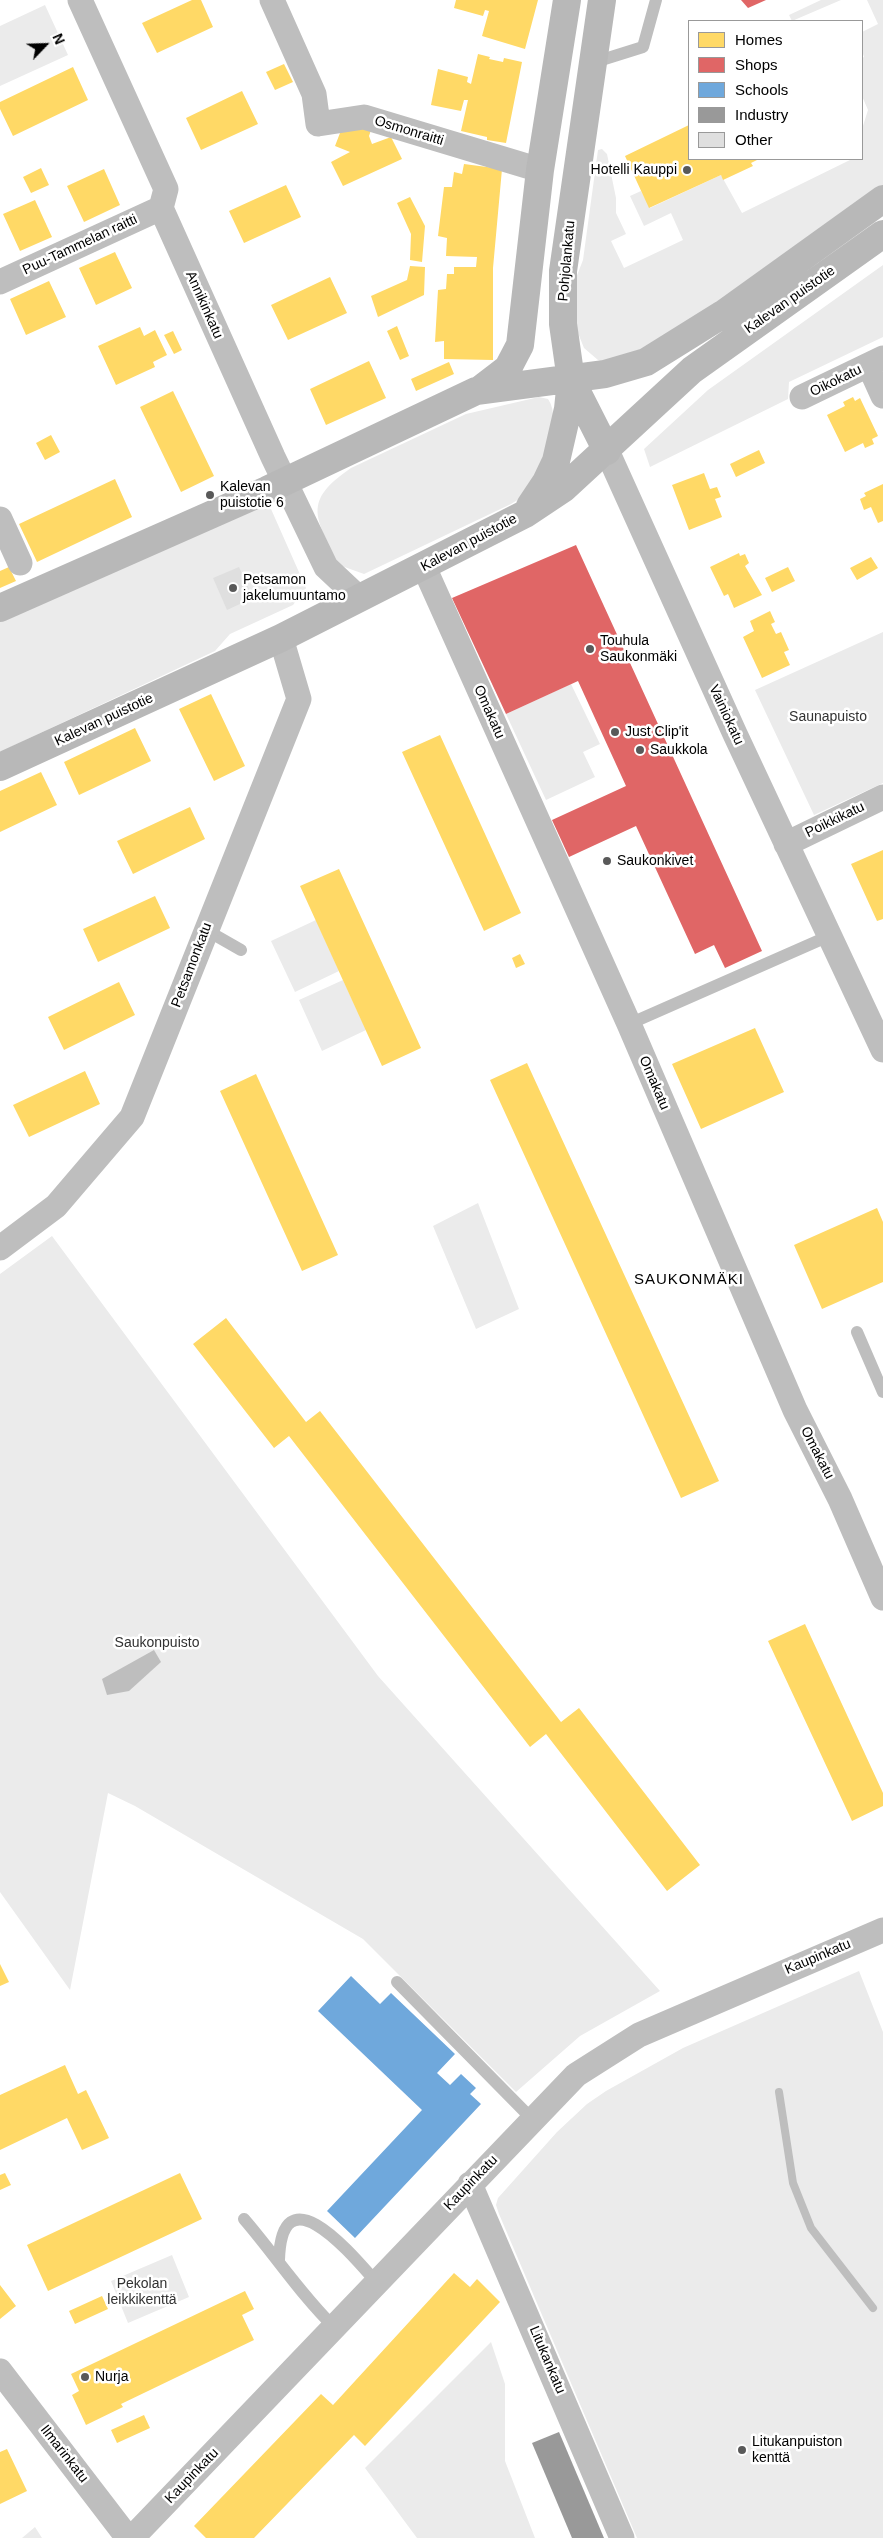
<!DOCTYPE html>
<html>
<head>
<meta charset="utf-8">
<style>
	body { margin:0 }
	#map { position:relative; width:883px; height:2538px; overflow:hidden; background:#fff; font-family:Helvetica,sans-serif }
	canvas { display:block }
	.legend { position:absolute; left:688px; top:20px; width:175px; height:140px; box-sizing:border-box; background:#fff; border:1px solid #999; margin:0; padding:6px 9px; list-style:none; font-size:15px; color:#000 }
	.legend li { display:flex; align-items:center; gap:10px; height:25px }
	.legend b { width:25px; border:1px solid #999 }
	.north { position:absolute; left:20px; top:20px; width:50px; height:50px; -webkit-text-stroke:4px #fff; paint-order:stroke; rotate:66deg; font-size:14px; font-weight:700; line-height:20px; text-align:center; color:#000 }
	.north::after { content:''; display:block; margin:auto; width:18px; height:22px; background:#000; clip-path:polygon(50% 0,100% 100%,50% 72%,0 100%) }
</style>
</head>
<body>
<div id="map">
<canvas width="883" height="2538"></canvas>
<ul class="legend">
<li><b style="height:14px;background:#ffd966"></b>Homes</li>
<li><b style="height:14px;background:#e06666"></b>Shops</li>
<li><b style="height:14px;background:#6fa8dc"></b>Schools</li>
<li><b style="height:14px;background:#999"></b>Industry</li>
<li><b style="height:14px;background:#dfdfdf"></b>Other</li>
</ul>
<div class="north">N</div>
</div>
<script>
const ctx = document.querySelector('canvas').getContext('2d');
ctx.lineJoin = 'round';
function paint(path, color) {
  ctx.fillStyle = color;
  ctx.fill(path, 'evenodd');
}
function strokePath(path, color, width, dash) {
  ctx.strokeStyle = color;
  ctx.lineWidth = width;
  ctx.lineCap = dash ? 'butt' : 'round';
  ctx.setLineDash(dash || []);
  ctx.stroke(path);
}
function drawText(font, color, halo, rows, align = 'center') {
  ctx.font = font + ' Helvetica,sans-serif';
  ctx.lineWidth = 5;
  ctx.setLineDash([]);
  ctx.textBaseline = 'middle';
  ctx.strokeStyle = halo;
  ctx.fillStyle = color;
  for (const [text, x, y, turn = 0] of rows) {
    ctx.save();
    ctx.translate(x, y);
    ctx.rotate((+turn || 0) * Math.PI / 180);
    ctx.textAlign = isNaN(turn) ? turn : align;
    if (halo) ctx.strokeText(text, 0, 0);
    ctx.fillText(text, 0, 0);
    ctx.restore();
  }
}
paint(new Path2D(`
	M 821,0 L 841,0 L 792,21 L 789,15 Z
	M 867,0 L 883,0 L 883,188 L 668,338 L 609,363 L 598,360 L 584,348 L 578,333 L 574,314 L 576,278 L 583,260 L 598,150 L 602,149 L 607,154 L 616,198 L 616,213 L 626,234 L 611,241 L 624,268 L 683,240 L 671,213 L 644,226 L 630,196 L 641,191 L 650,208 L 721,175 L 742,213 L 852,159 L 862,159 L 862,129 L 868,110 L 862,96 L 862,58 L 864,57 L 862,51 L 862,32 L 878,24 Z
	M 45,5 L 68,55 L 0,86 L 0,26 Z
	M 883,265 L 883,337 L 789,382 L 788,399 L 650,467 L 644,449 L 708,390 Z
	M 539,397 L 548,399 C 564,422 541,472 526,492 C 523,497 516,501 511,504 L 364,574 L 339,565 C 316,518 301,502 351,468 L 466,414 Z
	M 252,508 L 271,509 L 306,588 L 293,605 L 230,634 L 215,651 L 0,752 L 0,621 Z
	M 883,632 L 883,783 L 814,815 L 755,690 Z
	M 571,684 L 600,744 L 583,752 L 595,777 L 546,800 L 506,714 Z
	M 316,920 L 339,971 L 295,992 L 271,941 Z
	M 343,980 L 366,1030 L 322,1051 L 299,1000 Z
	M 478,1203 L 519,1309 L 476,1329 L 433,1226 Z
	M 52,1236 L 378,1676 L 660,1991 L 580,2036 L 516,2092 L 363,1939 L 135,1806 L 108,1793 L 70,1990 L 0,1892 L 0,1274 Z
	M 859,1971 L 883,2032 L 883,2538 L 637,2538 L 499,2214 L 496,2205 L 498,2198 L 557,2132 L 587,2104 L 606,2091 L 683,2048 Z
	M 172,2255 L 189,2297 L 128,2323 L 111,2281 Z
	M 491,2342 L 505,2384 L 505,2461 L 535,2538 L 417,2538 L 365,2468 Z
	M 35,2527 L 42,2538 L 22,2538 Z`), '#ebebeb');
paint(new Path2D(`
	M 154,1650 L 161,1662 L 129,1691 L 107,1695 L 102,1679 Z`), '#bebebe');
paint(new Path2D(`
	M 192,0 L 201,0 L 213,27 L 157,53 L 142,23 Z
	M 456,0 L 538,0 L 525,49 L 482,36 L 489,11 L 485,10 L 483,16 L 454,8 Z
	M 478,54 L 490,57 L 489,59 L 503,62 L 504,58 L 522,62 L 506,143 L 487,140 L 487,137 L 461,131 L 468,100 L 464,100 L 461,111 L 431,105 L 438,69 L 468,77 L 467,82 L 471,84 Z
	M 284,64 L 293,82 L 275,90 L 266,72 Z
	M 73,67 L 88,100 L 13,136 L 0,109 L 0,102 Z
	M 242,91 L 258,124 L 201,150 L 186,118 Z
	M 345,120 L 371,130 L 369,136 L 372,144 L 391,137 L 402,159 L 343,186 L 331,162 L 350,152 L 335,146 Z
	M 689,125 L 689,159 L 759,159 L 751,163 L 753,166 L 723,180 L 721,175 L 649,208 L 625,156 Z
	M 464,164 L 502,169 L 493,268 L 493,360 L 444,359 L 444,341 L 435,342 L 438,290 L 446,289 L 447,274 L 454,274 L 454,267 L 476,267 L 477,257 L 446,256 L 447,238 L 438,236 L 444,187 L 452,187 L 454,172 L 462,174 Z
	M 41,168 L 49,185 L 31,193 L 23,177 Z
	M 104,169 L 120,205 L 84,222 L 67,186 Z
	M 286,185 L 301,217 L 244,243 L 229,211 Z
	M 410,197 L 425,226 L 422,262 L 410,260 L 411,234 L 397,203 Z
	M 35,200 L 52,237 L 20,251 L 3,214 Z
	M 115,252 L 132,288 L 96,305 L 79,268 Z
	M 410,266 L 425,267 L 424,295 L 378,317 L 371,296 L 407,280 Z
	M 330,277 L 347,313 L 288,340 L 271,305 Z
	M 49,281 L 66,317 L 26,335 L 10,299 Z
	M 397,326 L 409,356 L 400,360 L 387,331 Z
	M 140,327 L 144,336 L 155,330 L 167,355 L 153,362 L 155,367 L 116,385 L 98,346 Z
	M 173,331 L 182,350 L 174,354 L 164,335 Z
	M 369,361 L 386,398 L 326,425 L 310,389 Z
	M 449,362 L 454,374 L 416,391 L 411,379 Z
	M 173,391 L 214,476 L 181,492 L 140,407 Z
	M 853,397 L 855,401 L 860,398 L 878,436 L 872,439 L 874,444 L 865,448 L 863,443 L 845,452 L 827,415 L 845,406 L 843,402 Z
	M 51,435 L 60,452 L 45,460 L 36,443 Z
	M 759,450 L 765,463 L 736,477 L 730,464 Z
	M 704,473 L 710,489 L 717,487 L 721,497 L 715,499 L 722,517 L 689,530 L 672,485 Z
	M 115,479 L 132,517 L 37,562 L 19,524 Z
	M 883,484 L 883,521 L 878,523 L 871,507 L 864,510 L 860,499 L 866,496 L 864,493 Z
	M 739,553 L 740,556 L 745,554 L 749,563 L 745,566 L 762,595 L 734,608 L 728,594 L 724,596 L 710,567 Z
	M 871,557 L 878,568 L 857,580 L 850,568 Z
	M 9,567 L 16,581 L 0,588 L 0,571 Z
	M 788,567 L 795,581 L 772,592 L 765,578 Z
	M 770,611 L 775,622 L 771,624 L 776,634 L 781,632 L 789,650 L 784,652 L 790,665 L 762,678 L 743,637 L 754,631 L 750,621 Z
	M 211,694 L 245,766 L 214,781 L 179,709 Z
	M 135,728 L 151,761 L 79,795 L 64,762 Z
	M 440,735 L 521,913 L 484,931 L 402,752 Z
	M 41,772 L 57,805 L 0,832 L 0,791 Z
	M 190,807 L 205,839 L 133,874 L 117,841 Z
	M 883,850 L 883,919 L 877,921 L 851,864 Z
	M 339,869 L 421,1048 L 382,1066 L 300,886 Z
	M 155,896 L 170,928 L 98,962 L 83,929 Z
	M 520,954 L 525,964 L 516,968 L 512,958 Z
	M 119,982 L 135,1015 L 64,1050 L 48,1017 Z
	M 755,1028 L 784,1092 L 701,1129 L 672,1064 Z
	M 527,1063 L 719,1481 L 681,1498 L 490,1080 Z
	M 85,1071 L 100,1104 L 29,1137 L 13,1105 Z
	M 256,1074 L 338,1255 L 302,1271 L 220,1091 Z
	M 877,1208 L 883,1222 L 883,1282 L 822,1309 L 794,1245 Z
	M 226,1318 L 306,1422 L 320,1411 L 561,1722 L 579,1708 L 700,1865 L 667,1891 L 546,1734 L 530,1747 L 289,1436 L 274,1448 L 193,1344 Z
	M 805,1624 L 883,1793 L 883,1806 L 852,1821 L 768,1641 Z
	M 0,1964 L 9,1982 L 0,1986 Z
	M 65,2065 L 78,2094 L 86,2090 L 109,2138 L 82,2150 L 67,2118 L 0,2150 L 0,2095 Z
	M 5,2173 L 11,2185 L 0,2190 L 0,2175 Z
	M 180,2173 L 202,2219 L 48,2291 L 27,2245 Z
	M 454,2273 L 470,2287 L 477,2279 L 500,2302 L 365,2446 L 354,2435 L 254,2538 L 206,2538 L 194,2526 L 321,2394 L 333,2405 Z
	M 0,2285 L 16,2306 L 0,2319 Z
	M 245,2291 L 254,2309 L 242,2315 L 254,2340 L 121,2404 L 123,2407 L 86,2425 L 72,2395 L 79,2391 L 71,2374 Z
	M 102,2296 L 108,2309 L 75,2324 L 69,2311 Z
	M 144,2415 L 150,2428 L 117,2443 L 111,2430 Z
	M 7,2449 L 27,2491 L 0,2504 L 0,2452 Z`), '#ffd966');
paint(new Path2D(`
	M 741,0 L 766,0 L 748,8 Z
	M 576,545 L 762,951 L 725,968 L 714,945 L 695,954 L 636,826 L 569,857 L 552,820 L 626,786 L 578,681 L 506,714 L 452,598 Z`), '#e06666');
paint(new Path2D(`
	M 351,1976 L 380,2004 L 391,1993 L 455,2054 L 437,2073 L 450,2085 L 461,2074 L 476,2088 L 470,2094 L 481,2104 L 355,2238 L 327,2211 L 422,2110 L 318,2011 Z`), '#6fa8dc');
paint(new Path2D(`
	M 559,2432 L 604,2538 L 572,2538 L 532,2443 Z`), '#999');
strokePath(new Path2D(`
	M 779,2092 L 793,2183 L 811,2228 L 873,2308`), '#bebebe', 8);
paint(new Path2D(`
	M 239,567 L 253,598 L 227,610 L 213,578 Z`), '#dfdfdf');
strokePath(new Path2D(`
	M 592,63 L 643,47 L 656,0
	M 206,930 L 241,950
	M 629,1024 L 829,936
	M 857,1332 L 883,1392
	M 397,1982 L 532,2119
	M 244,2219 C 275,2255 301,2295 335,2328
	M 279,2260 C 282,2169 353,2256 377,2283`), '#bebebe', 12);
strokePath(new Path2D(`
	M 80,0 L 166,189 L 161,208 L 273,457 L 326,567 L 359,598
	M 272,0 L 314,94 L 318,124 L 364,117 L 540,170
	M 0,282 L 161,208
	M 869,365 L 883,396
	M 802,397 L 883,358
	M 607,451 L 735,734 L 883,1050
	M 0,519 L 20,563
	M 424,567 L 629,1024 L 795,1410 L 840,1499 L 883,1598
	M 786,844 L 883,797
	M 0,1248 L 56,1206 L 132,1117 L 299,699 L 281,638
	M 470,2184 L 622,2538
	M 0,2371 L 128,2538
	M 132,2538 L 576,2075 L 639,2035 L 883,1930`), '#bebebe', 25);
strokePath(new Path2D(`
	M 571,380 L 607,451
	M 478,391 L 508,368 L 520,345 L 540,170 L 567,0
	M 530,506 L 546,482 L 556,461 L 568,409 L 571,380 L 563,324 L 563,271 L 602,0
	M 0,608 L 267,490 L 476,391 L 605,374 L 646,362 L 723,314 L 883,199
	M 0,767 L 281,638 L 525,514 L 564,488 L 692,370 L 883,234`), '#b8b8b8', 28);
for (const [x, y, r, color] of [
	[687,170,5,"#595959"],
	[210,495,5,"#595959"],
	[233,588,5,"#595959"],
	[590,649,5,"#595959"],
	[615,732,5,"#595959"],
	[640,750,5,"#595959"],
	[607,861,5,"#595959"],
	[85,2377,5,"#595959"],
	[742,2450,5,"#595959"]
]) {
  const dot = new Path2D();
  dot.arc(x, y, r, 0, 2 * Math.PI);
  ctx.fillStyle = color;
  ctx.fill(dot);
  strokePath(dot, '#fff', 2);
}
drawText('14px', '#000', '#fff', [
	["Osmonraitti",409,131,17],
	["Puu-Tammelan raitti",80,245,-25],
	["Pohjolankatu",567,261,-85],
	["Kalevan puistotie",790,300,-35],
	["Annikinkatu",204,305,66],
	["Oikokatu",836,381,-26],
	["Kalevan puistotie",469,543,-28],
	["Omakatu",489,712,66],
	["Vainiokatu",726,715,65],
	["Kalevan puistotie",104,720,-25],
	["Poikkikatu",835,820,-26],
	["Petsamonkatu",192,965,-69],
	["Omakatu",654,1083,67],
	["Omakatu",817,1453,63],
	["Kaupinkatu",818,1957,-23],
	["Kaupinkatu",471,2183,-46],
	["Litukankatu",547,2360,67],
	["Ilmarinkatu",64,2454,52],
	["Kaupinkatu",192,2476,-46]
]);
drawText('14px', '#000', '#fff', [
	["Hotelli Kauppi",677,170,"right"],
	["Kalevan",220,487],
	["puistotie 6",220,503],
	["Petsamon",243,580],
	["jakelumuuntamo",243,596],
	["Touhula",600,641],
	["Saukonmäki",600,657],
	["Just Clip'it",625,732],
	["Saukkola",650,750],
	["Saukonkivet",617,861],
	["Nurja",95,2377],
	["Litukanpuiston",752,2442],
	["kenttä",752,2458]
], 'left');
drawText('14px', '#323232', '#fff', [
	["Saunapuisto",828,717],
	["Saukonpuisto",157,1643],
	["Pekolan",142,2284],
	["leikkikenttä",142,2300]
]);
ctx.letterSpacing = '1px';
drawText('15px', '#000', '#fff', [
	["SAUKONMÄKI",689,1280]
]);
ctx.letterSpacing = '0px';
</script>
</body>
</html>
